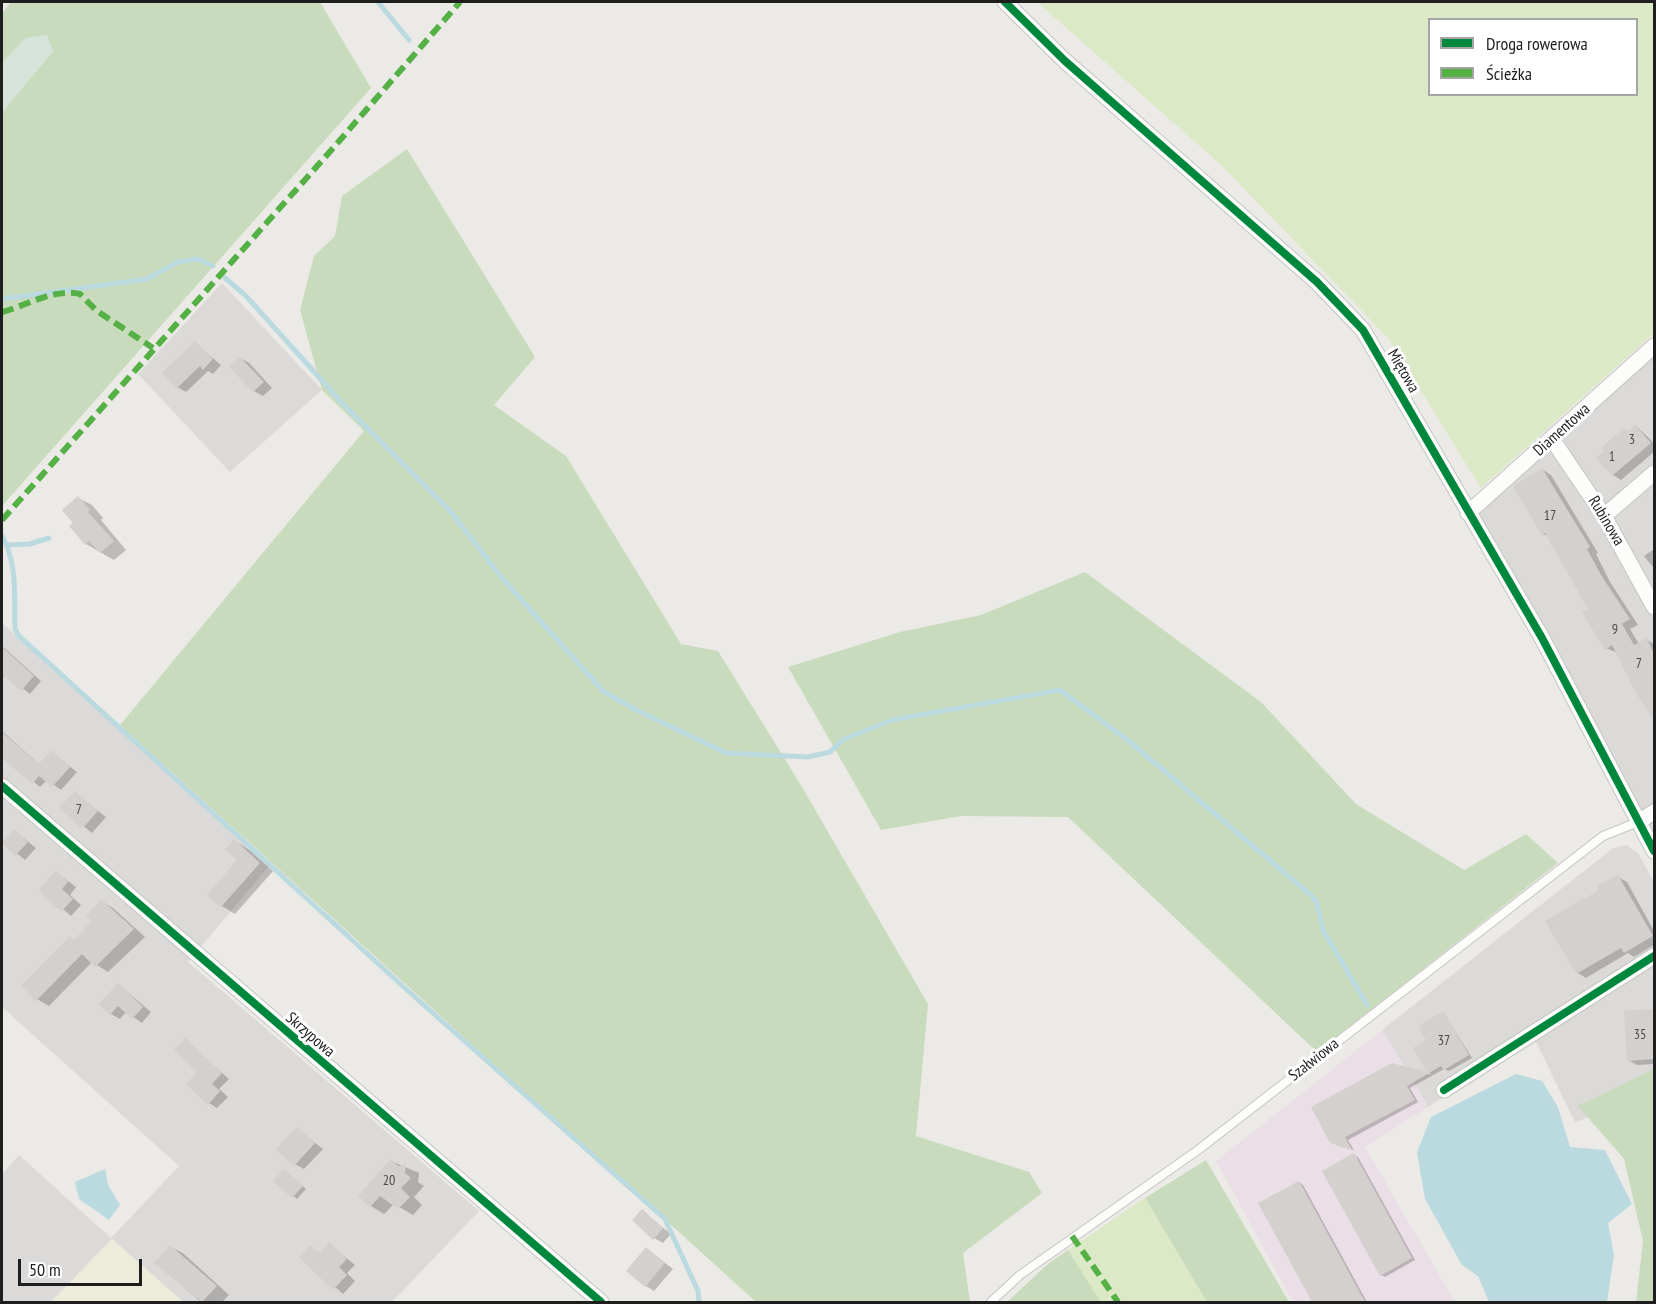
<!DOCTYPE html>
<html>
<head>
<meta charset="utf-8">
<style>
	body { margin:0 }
	#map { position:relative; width:1656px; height:1304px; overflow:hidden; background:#eceae7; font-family:"PT Sans Narrow",sans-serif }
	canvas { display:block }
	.frame { position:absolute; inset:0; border:3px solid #1e1e1e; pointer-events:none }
	.legend { position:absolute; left:1428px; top:18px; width:210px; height:78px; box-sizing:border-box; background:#fff; border:2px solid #a5a5a5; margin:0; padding:8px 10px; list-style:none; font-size:18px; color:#1e1e1e }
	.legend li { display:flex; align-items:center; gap:12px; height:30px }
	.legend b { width:30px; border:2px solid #a5a5a5 }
	.scale { position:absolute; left:18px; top:1259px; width:124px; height:27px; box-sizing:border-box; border:3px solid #1e1e1e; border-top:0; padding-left:8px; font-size:18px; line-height:21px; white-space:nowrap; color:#1e1e1e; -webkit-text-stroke:4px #fff; paint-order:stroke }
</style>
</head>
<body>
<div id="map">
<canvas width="1656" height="1304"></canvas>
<div class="frame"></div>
<ul class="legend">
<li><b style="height:8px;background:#00873e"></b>Droga rowerowa</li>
<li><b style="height:8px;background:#55b145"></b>Ścieżka</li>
</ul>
<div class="scale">50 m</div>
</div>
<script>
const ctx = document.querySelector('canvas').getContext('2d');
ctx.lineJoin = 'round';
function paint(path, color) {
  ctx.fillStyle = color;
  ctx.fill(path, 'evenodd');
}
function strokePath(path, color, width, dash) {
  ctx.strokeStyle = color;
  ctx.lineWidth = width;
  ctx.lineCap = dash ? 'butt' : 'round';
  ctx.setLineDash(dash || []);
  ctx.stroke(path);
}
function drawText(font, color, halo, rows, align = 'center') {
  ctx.font = font + ' "PT Sans Narrow",sans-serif';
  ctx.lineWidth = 6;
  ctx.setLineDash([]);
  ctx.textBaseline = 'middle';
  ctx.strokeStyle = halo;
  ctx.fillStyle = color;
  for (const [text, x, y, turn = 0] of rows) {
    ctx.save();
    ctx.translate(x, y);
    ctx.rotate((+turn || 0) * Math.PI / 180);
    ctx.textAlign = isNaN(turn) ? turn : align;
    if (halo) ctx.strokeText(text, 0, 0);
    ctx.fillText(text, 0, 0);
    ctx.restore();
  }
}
paint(new Path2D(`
	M 222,283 L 322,390 L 230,472 L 138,374 Z
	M 1654,346 L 1654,850 L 1467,524 L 1552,439 Z
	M 2,623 L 269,866 L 188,962 L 479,1211 L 392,1302 L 183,1302 L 112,1239 L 51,1302 L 2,1302 L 2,1174 L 19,1155 L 111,1238 L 179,1166 L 2,1007 Z
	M 1627,845 L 1638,853 L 1654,882 L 1654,1095 L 1575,1122 L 1535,1040 L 1428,1107 L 1382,1030 L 1613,848 Z`), '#dbdad8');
paint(new Path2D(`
	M 1382,1030 L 1428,1107 L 1365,1147 L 1455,1302 L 1293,1302 L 1216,1161 Z`), '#eadfe6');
paint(new Path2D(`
	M 112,1239 L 183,1302 L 51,1302 Z`), '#edecda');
paint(new Path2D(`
	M 1037,2 L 1654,2 L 1654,333 L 1481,488 L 1388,338 L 1220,164 ZM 1430,20 L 1636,20 L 1636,94 L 1430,94 Z
	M 1145,1198 L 1207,1302 L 1101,1302 L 1068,1250 Z`), '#dbe9c6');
paint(new Path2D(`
	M 11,2 L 320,2 L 371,88 L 2,506 L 2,112 L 53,51 L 26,38 L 2,63 L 2,14 Z
	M 407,149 L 535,357 L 494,405 L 566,456 L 681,644 L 718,651 L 799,782 L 928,1004 L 916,1136 L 1029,1172 L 1042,1193 L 963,1253 L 970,1302 L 756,1302 L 120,725 L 364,431 L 322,390 L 300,310 L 314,256 L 335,236 L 342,196 Z
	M 1085,572 L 1261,702 L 1356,804 L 1464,870 L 1526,834 L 1558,863 L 1317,1052 L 1068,817 L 961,816 L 881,830 L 788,667 L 900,632 L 981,615 Z
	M 1654,1069 L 1654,1302 L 1636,1302 L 1643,1241 L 1624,1159 L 1578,1106 Z
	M 1206,1160 L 1289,1302 L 1207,1302 L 1145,1198 Z
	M 1068,1250 L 1101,1302 L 1007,1302 L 1048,1264 Z`), '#c9dbbd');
paint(new Path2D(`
	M 47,35 L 53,51 L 2,112 L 2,63 L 26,38 Z`), '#d5e3da');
paint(new Path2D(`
	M 1516,1074 L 1542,1081 L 1558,1107 L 1570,1147 L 1605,1150 L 1632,1204 L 1608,1223 L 1614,1255 L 1607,1302 L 1489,1302 L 1478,1276 L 1462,1265 L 1425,1199 L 1417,1152 L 1431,1117 Z
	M 105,1169 L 108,1185 L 120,1205 L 109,1220 L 79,1199 L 75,1182 Z`), '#badadf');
paint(new Path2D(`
	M 195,343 L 221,365 L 213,374 L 208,371 L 186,392 L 177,387 Z
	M 240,358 L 249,363 L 272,388 L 263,396 L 254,391 Z
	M 1636,426 L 1654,443 L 1654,452 L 1621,480 L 1613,475 L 1629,432 Z
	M 1542,469 L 1551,475 L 1598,553 L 1596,554 L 1610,582 L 1638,625 L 1630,629 L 1639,644 L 1647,640 L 1654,644 L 1654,720 L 1637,692 L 1618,653 L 1606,648 L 1590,609 L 1548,536 L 1543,534 Z
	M 78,498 L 92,505 L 103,518 L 101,520 L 126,550 L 114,560 L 86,544 L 71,526 L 75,523 Z
	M 1653,550 L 1654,566 L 1653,567 L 1644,556 Z
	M 2,646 L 41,681 L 30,694 L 5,675 L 2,678 Z
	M 2,731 L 40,765 L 51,752 L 77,772 L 61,790 L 47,780 L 40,787 L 2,756 Z
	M 75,793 L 106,817 L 92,833 L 61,808 Z
	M 15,831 L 36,848 L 25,860 L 4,843 Z
	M 235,841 L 248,849 L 273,871 L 235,914 L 222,906 L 239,860 Z
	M 56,872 L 76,887 L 70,895 L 81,905 L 71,916 L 41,890 Z
	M 1618,877 L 1627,882 L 1654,931 L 1654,945 L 1634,957 L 1628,953 L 1586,978 L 1578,973 L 1601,890 Z
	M 101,901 L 113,908 L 145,937 L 108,972 L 92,962 L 49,1006 L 37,999 L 70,938 L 75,941 L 94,921 Z
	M 119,985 L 151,1012 L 142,1023 L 126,1012 L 120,1019 L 111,1014 Z
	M 1654,1011 L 1654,1064 L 1637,1065 L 1628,1060 L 1626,1012 Z
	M 1444,1013 L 1472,1058 L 1449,1071 L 1444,1069 L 1410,1088 L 1418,1102 L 1348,1140 L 1354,1150 L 1336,1145 L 1393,1064 L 1431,1075 L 1415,1048 L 1428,1041 Z
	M 185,1040 L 229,1079 L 219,1089 L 228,1097 L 217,1108 L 209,1103 L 200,1071 Z
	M 297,1129 L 323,1149 L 304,1169 L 295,1164 Z
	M 1354,1155 L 1358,1157 L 1415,1260 L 1385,1277 L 1381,1275 Z
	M 391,1161 L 419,1173 L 418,1182 L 424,1186 L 414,1197 L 422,1205 L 413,1215 L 394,1204 L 384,1214 L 371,1206 Z
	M 288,1173 L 306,1189 L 297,1199 L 275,1181 Z
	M 1299,1182 L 1303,1185 L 1367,1302 L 1314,1302 L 1260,1203 Z
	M 642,1211 L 671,1234 L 663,1243 L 654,1238 Z
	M 329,1244 L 355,1265 L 347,1273 L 355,1281 L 343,1294 L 301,1257 L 310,1247 L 321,1254 Z
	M 170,1246 L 184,1254 L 229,1295 L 222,1302 L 201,1302 L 156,1263 Z
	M 647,1249 L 673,1269 L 654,1291 L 646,1286 Z`), '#0003');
strokePath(new Path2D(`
	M 378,2 L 409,40
	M 225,278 L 245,295 L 345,406 L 451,512 L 502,578 L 603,691 L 634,709 L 726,753 L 808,757 L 830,752 L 844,739 L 892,720 L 1060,690 L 1130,742 L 1312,896 L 1317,903 L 1323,930 L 1367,1005
	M 2,299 L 147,279 L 178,262 L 198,259 L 213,266
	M 2,536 C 18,563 14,599 15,629 L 18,635 L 407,990 L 665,1219 L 698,1291 L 699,1302
	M 7,545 L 30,544 L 49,538`), '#badadf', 5);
paint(new Path2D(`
	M 195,341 L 213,359 L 203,370 L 200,366 L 177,388 L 162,373 Z
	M 240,357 L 264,382 L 253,392 L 229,367 Z
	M 1635,425 L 1651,443 L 1612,476 L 1596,458 L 1604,451 L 1601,448 L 1624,428 L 1628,431 Z
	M 1542,468 L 1590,547 L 1587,549 L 1601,575 L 1630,619 L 1622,624 L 1634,645 L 1647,638 L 1654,654 L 1654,721 L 1636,693 L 1612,645 L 1605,650 L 1582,612 L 1588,609 L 1545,533 L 1542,535 L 1513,486 Z
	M 78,496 L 90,510 L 88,512 L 114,541 L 100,553 L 89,541 L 85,545 L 69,526 L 73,523 L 62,510 Z
	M 2,647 L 34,676 L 21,691 L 2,674 Z
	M 2,732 L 39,764 L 51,750 L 70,767 L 52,787 L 39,776 L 32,784 L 2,758 Z
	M 75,791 L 98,811 L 82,829 L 59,808 Z
	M 15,829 L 28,842 L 15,856 L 2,843 Z
	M 234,839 L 260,863 L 221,907 L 207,895 L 237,860 L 225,850 Z
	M 56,870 L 68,882 L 62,889 L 73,899 L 61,912 L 39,890 Z
	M 1618,875 L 1653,936 L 1624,953 L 1621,948 L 1576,974 L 1545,921 L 1599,890 L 1597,886 Z
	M 101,899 L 134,929 L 95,967 L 82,954 L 36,1001 L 21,986 L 70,936 L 74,940 L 92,921 L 86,916 Z
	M 118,983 L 143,1007 L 132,1019 L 118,1006 L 110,1015 L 99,1004 Z
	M 1654,1009 L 1654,1059 L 1627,1061 L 1624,1011 Z
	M 1444,1011 L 1469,1055 L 1444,1070 L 1441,1066 L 1407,1086 L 1415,1100 L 1345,1137 L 1352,1150 L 1330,1143 L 1311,1107 L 1392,1063 L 1427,1072 L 1413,1048 L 1426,1040 L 1418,1026 Z
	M 185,1038 L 222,1073 L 212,1084 L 220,1091 L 208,1105 L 186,1084 L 197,1072 L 174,1050 Z
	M 297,1127 L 315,1143 L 294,1166 L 276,1149 Z
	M 1354,1153 L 1412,1258 L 1380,1276 L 1322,1171 Z
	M 391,1159 L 398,1166 L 406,1164 L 405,1173 L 411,1178 L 401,1188 L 410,1197 L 398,1209 L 380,1196 L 370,1207 L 358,1196 Z
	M 284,1169 L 303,1186 L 292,1198 L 273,1181 Z
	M 1299,1181 L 1365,1302 L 1312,1302 L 1258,1203 Z
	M 642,1209 L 663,1228 L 653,1240 L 632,1220 Z
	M 329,1242 L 347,1259 L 339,1267 L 347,1275 L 333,1290 L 299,1257 L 310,1245 L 319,1253 Z
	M 170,1245 L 217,1286 L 202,1302 L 154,1263 Z
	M 646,1247 L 665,1263 L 645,1287 L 626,1271 Z`), '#d3d0ce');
const service = new Path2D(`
	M 991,1302 L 1020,1275 L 1198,1150 L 1603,836 L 1638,822`);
const minor = new Path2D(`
	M 1005,2 L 1065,61 L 1317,282 L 1363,330 L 1542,638 L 1654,851
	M 1552,439 L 1604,516 L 1654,607
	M 1468,513 L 1654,346
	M 1604,516 L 1654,473
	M 2,786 L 601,1302
	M 1638,822 L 1654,812
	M 1444,1090 L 1654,956`);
strokePath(service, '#c5c4c3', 10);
strokePath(minor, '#c5c4c3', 17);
strokePath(service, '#fcfcfb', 8);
strokePath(minor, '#fcfcfb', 15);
strokePath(new Path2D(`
	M 2,312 C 26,306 53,288 80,294 L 97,311 L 153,348
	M 2,520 L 327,155 L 460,2
	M 1072,1236 L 1118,1302`), '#55b145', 6, [12, 6]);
strokePath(new Path2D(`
	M 1005,2 L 1065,61 L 1317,282 L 1363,330 L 1542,638 L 1654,851
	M 2,786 L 601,1302
	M 1444,1090 L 1654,956`), '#00873e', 8);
drawText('14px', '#4b4a4a', null, [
	["3",1632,440],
	["1",1612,457],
	["17",1550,516],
	["9",1615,630],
	["7",1639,664],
	["7",79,810],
	["35",1640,1035],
	["37",1444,1041],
	["20",389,1181]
]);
drawText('16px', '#1e1e1e', '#fff', [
	["Miętowa",1403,371,60],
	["Diamentowa",1562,430,-42],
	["Rubinowa",1606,521,59],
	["Skrzypowa",310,1035,41],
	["Szałwiowa",1314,1060,-38]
]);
</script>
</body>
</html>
